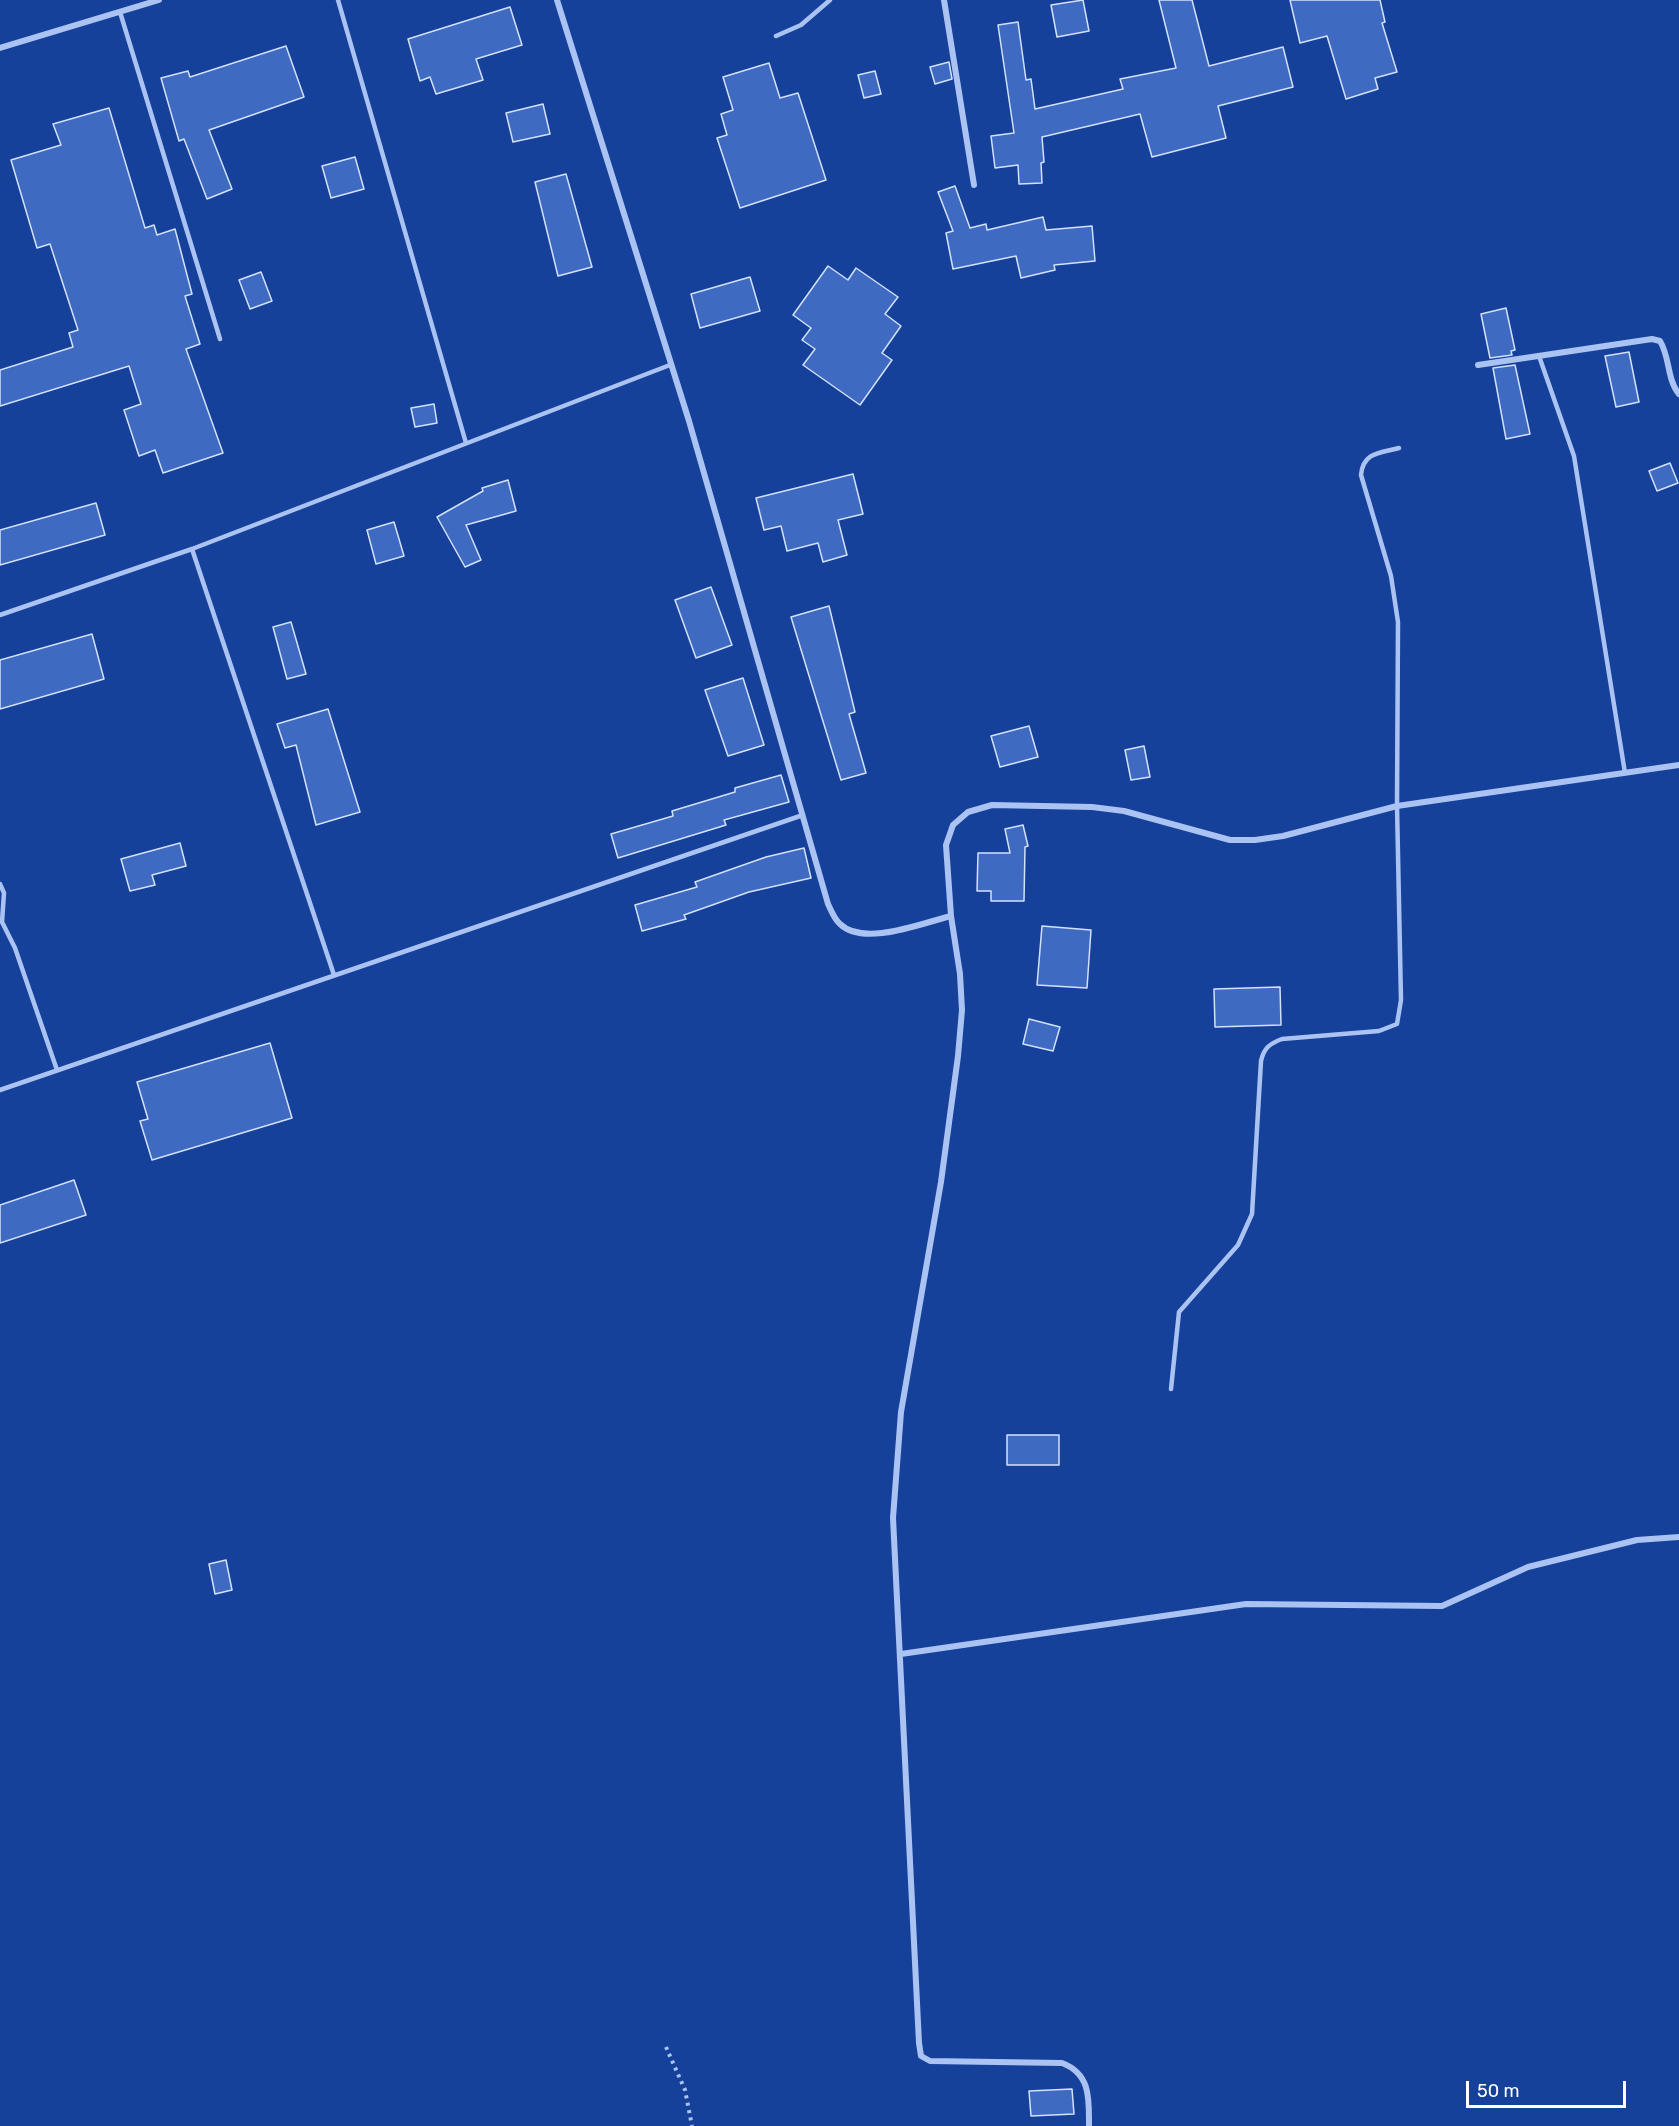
<!DOCTYPE html>
<html>
<head>
<meta charset="utf-8">
<style>
	body { margin:0 }
	#map { position:relative; width:1679px; height:2126px; overflow:hidden; background:#16419a; font-family:Rubik,sans-serif }
	canvas { display:block }
	.scale { position:absolute; left:1466px; top:2081px; width:160px; height:27px; box-sizing:border-box; border:3px solid #fff; border-top:0; padding-left:8px; font-size:18px; line-height:21px; white-space:nowrap; color:#fff; -webkit-text-stroke:4px #16419a; paint-order:stroke }
</style>
</head>
<body>
<div id="map">
<canvas width="1679" height="2126"></canvas>
<div class="scale">50 m</div>
</div>
<script>
const ctx = document.querySelector('canvas').getContext('2d');
ctx.lineJoin = 'round';
function paint(path, color) {
  ctx.fillStyle = color;
  ctx.fill(path, 'evenodd');
}
function strokePath(path, color, width, dash) {
  ctx.strokeStyle = color;
  ctx.lineWidth = width;
  ctx.lineCap = dash ? 'butt' : 'round';
  ctx.setLineDash(dash || []);
  ctx.stroke(path);
}
const building = new Path2D(`
	M 1083,0 L 1089,31 L 1057,37 L 1051,5 Z
	M 1159,0 L 1192,0 L 1209,66 L 1283,47 L 1293,87 L 1218,106 L 1226,138 L 1152,157 L 1140,114 L 1042,137 L 1044,162 L 1041,163 L 1042,183 L 1019,184 L 1018,165 L 995,168 L 991,136 L 1014,133 L 998,25 L 1018,22 L 1026,80 L 1031,79 L 1035,109 L 1123,89 L 1120,79 L 1176,68 Z
	M 1290,0 L 1380,0 L 1385,22 L 1382,23 L 1397,72 L 1375,78 L 1378,89 L 1346,99 L 1327,36 L 1300,43 Z
	M 510,7 L 522,45 L 476,59 L 483,80 L 436,94 L 430,77 L 420,81 L 408,39 Z
	M 286,46 L 304,97 L 209,130 L 232,189 L 207,199 L 184,139 L 179,141 L 161,78 L 188,71 L 190,77 Z
	M 949,62 L 952,79 L 935,84 L 930,67 Z
	M 769,63 L 780,98 L 798,93 L 826,180 L 740,208 L 717,138 L 727,135 L 721,114 L 733,110 L 723,77 Z
	M 875,71 L 881,94 L 864,98 L 858,75 Z
	M 543,104 L 550,134 L 513,142 L 506,113 Z
	M 109,108 L 145,228 L 154,225 L 157,235 L 175,229 L 192,294 L 185,296 L 200,344 L 186,349 L 223,453 L 163,473 L 155,450 L 139,456 L 124,410 L 141,404 L 129,366 L 0,406 L 0,370 L 73,347 L 69,333 L 78,330 L 50,244 L 37,248 L 11,160 L 61,145 L 53,124 Z
	M 355,157 L 364,189 L 331,198 L 322,166 Z
	M 566,174 L 592,267 L 558,276 L 535,182 Z
	M 955,186 L 970,228 L 986,224 L 987,230 L 1043,217 L 1046,230 L 1092,226 L 1095,261 L 1054,265 L 1055,270 L 1021,278 L 1016,256 L 953,269 L 946,233 L 953,231 L 938,192 Z
	M 828,266 L 848,280 L 856,268 L 898,297 L 885,314 L 901,326 L 882,353 L 892,360 L 860,405 L 803,365 L 815,349 L 802,340 L 811,328 L 793,315 Z
	M 261,272 L 272,301 L 250,309 L 239,280 Z
	M 750,277 L 760,311 L 700,328 L 691,294 Z
	M 1506,308 L 1515,350 L 1511,351 L 1512,355 L 1490,358 L 1481,314 Z
	M 1629,352 L 1639,402 L 1616,407 L 1605,356 Z
	M 1515,365 L 1530,434 L 1506,439 L 1493,368 Z
	M 434,404 L 437,423 L 415,427 L 411,408 Z
	M 1670,463 L 1678,483 L 1657,491 L 1649,471 Z
	M 853,474 L 863,514 L 838,520 L 847,555 L 823,562 L 818,543 L 787,551 L 781,526 L 764,530 L 756,498 Z
	M 508,480 L 516,511 L 466,525 L 481,560 L 465,567 L 437,517 L 483,491 L 482,488 Z
	M 96,503 L 105,535 L 0,565 L 0,530 Z
	M 394,522 L 404,556 L 376,564 L 367,530 Z
	M 711,587 L 732,645 L 696,658 L 675,600 Z
	M 829,606 L 855,712 L 849,714 L 866,773 L 841,780 L 791,617 Z
	M 291,622 L 306,674 L 287,679 L 273,627 Z
	M 92,634 L 104,679 L 0,709 L 0,660 Z
	M 743,678 L 764,745 L 728,756 L 705,690 Z
	M 328,709 L 360,812 L 316,825 L 296,745 L 285,748 L 277,724 Z
	M 1029,726 L 1038,757 L 1000,767 L 991,736 Z
	M 1144,746 L 1150,777 L 1131,780 L 1125,750 Z
	M 781,775 L 789,802 L 724,820 L 726,825 L 618,858 L 611,834 L 673,816 L 672,811 L 735,792 L 735,788 Z
	M 1023,825 L 1028,846 L 1025,847 L 1024,901 L 991,901 L 991,891 L 977,891 L 978,853 L 1010,853 L 1005,829 Z
	M 180,843 L 186,866 L 152,875 L 155,885 L 130,891 L 121,859 Z
	M 804,848 L 811,878 L 749,892 L 684,915 L 686,919 L 642,931 L 635,905 L 697,887 L 695,882 L 766,857 Z
	M 1042,926 L 1091,930 L 1087,988 L 1037,985 Z
	M 1280,987 L 1281,1025 L 1215,1027 L 1214,989 Z
	M 1029,1019 L 1060,1027 L 1053,1051 L 1023,1044 Z
	M 270,1043 L 292,1118 L 152,1160 L 140,1121 L 148,1119 L 137,1082 Z
	M 74,1180 L 86,1215 L 0,1243 L 0,1205 Z
	M 1007,1435 L 1059,1435 L 1059,1465 L 1007,1465 Z
	M 226,1560 L 232,1590 L 215,1594 L 209,1564 Z
	M 1072,2089 L 1074,2114 L 1031,2116 L 1029,2091 Z`);
paint(building, '#3f6ac1');
strokePath(building, '#d3e1fc', 1.5);
strokePath(new Path2D(`
	M 666,2047 L 685,2090 L 692,2126`), '#abc3f2', 4, [3, 4.5]);
strokePath(new Path2D(`
	M 338,0 L 466,443
	M 120,12 L 220,339
	M 776,36 L 801,25 L 830,0
	M 1539,356 L 1574,456 L 1625,773
	M 192,549 L 334,975
	M 0,615 L 192,549 L 670,365
	M 0,884 L 4,893 L 2,922 L 15,948 L 57,1070
	M 0,1090 L 803,815
	M 1171,1389 L 1179,1312 L 1238,1245 L 1252,1214 L 1261,1061 C 1264,1048 1269,1044 1282,1039 L 1379,1031 L 1397,1024 L 1401,1000 L 1397,806 L 1398,622 L 1391,576 L 1361,475 C 1363,452 1380,453 1399,448`), '#abc3f2', 4.5);
strokePath(new Path2D(`
	M 557,0 L 689,421 L 828,904 C 831,910 834,919 840,924 C 864,947 922,923 951,916
	M 944,0 L 974,185
	M 0,48 L 159,0
	M 1478,365 L 1652,339 L 1660,341 C 1670,357 1667,380 1679,394
	M 901,1654 L 1246,1604 L 1442,1606 L 1528,1567 L 1637,1540 L 1679,1537
	M 1089,2126 C 1089,2099 1091,2074 1062,2063 L 930,2061 L 921,2056 L 919,2043 L 893,1518 L 901,1412 L 941,1182 L 958,1056 L 962,1010 L 960,974 L 951,916 L 946,845 L 953,825 L 968,812 L 992,805 L 1092,807 L 1124,811 L 1230,840 L 1255,840 L 1283,836 L 1397,806 L 1679,765`), '#abc3f2', 6);
</script>
</body>
</html>
